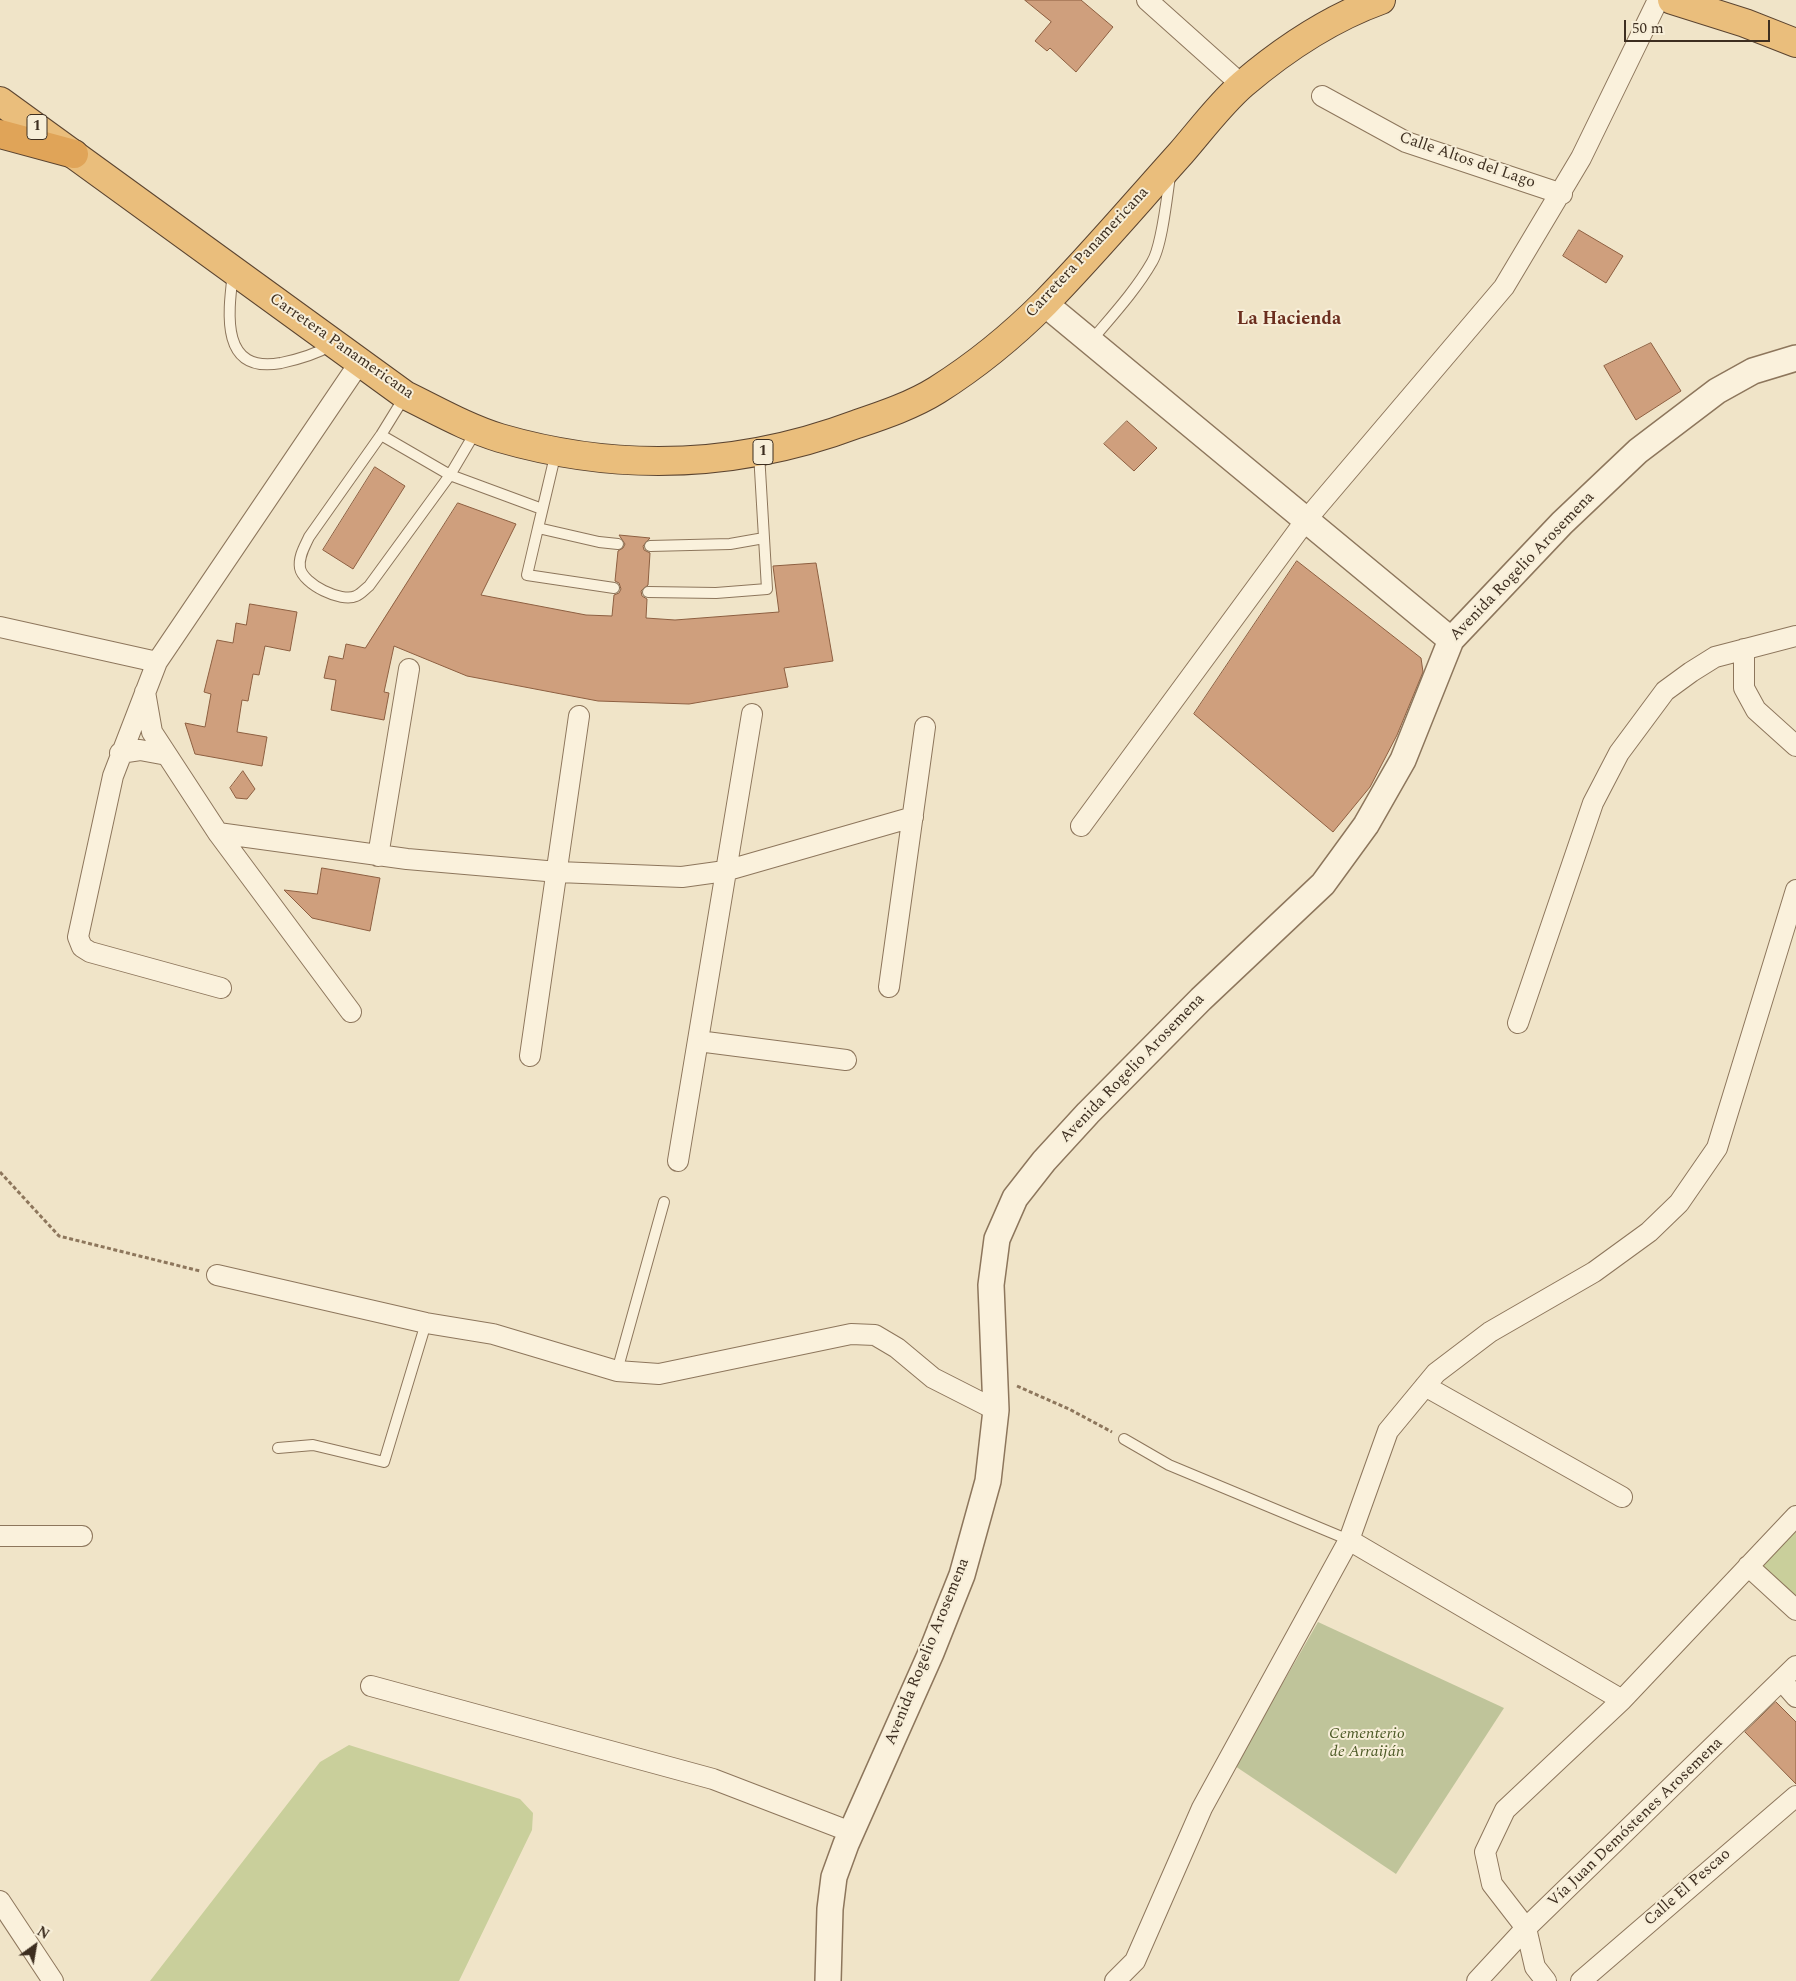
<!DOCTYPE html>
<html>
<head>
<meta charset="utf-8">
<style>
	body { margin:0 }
	#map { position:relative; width:1796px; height:1981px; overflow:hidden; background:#f0e4c8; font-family:Spectral,serif }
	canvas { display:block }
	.north { position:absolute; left:10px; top:1921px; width:50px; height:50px; -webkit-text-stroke:4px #f7eed8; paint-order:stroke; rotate:32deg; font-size:14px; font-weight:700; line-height:20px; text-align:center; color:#3d2e20 }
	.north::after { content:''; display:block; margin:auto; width:18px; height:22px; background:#3d2e20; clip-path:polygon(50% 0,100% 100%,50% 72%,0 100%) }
	.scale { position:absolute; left:1624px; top:20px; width:146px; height:22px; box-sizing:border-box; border:2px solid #3d2e20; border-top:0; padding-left:6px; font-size:15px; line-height:18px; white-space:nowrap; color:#3d2e20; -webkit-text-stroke:4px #f7eed8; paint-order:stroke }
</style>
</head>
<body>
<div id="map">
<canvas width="1796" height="1981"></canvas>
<div class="north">N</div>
<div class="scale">50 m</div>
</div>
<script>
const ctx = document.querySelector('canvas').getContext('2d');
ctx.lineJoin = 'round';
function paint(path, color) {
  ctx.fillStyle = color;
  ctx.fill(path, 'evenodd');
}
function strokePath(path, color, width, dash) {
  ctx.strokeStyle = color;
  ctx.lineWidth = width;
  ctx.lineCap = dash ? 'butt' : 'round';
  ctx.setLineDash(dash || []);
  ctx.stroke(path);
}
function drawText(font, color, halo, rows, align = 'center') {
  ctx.font = font + ' Spectral,serif';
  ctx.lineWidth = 4;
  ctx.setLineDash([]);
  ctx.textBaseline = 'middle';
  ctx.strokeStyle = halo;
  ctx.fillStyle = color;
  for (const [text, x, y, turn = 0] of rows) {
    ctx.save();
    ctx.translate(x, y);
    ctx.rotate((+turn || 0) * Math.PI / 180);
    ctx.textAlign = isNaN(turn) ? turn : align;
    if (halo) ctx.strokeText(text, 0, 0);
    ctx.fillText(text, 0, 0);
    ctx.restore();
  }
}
paint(new Path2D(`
	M 1796,1530 L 1796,1614 L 1754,1575 Z
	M 349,1745 L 520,1799 L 533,1813 L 532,1830 L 459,1981 L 150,1981 L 320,1762 Z`), '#c9cf9b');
paint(new Path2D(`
	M 1318,1622 L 1504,1708 L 1396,1874 L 1235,1766 Z`), '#bfc49a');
const building = new Path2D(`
	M 1025,0 L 1081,0 L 1113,27 L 1076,72 L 1050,48 L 1047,51 L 1035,41 L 1051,22 Z
	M 1579,230 L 1623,256 L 1606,283 L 1563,256 Z
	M 1651,343 L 1681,391 L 1636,420 L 1604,366 Z
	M 1127,421 L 1157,448 L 1134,471 L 1104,444 Z
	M 375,467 L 405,486 L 353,569 L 323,550 Z
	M 458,503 L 516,524 L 481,595 L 586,615 L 612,616 L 614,595 L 619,593 L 621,589 L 619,583 L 615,581 L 618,551 L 623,548 L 625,544 L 619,535 L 650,538 L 643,546 L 644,550 L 650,553 L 648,585 L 641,591 L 642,596 L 647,599 L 646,618 L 675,620 L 779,612 L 773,566 L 816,563 L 833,661 L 784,668 L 788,687 L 689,704 L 598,701 L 467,676 L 394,646 L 384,692 L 389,693 L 384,720 L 331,710 L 336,680 L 324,678 L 329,656 L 343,659 L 346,644 L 365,648 Z
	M 1297,561 L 1421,658 L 1423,672 L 1397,735 L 1370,787 L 1333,832 L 1194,714 Z
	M 250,604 L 297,612 L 290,651 L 265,646 L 259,675 L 253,674 L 248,701 L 242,700 L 237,732 L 267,737 L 262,766 L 195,754 L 185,723 L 205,727 L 211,694 L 204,692 L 217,640 L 233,643 L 236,623 L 246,625 Z
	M 243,771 L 255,789 L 247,799 L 236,798 L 230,788 Z
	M 322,868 L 380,878 L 370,931 L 312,918 L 284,890 L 317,894 Z
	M 1776,1702 L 1796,1722 L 1796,1784 L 1745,1732 Z`);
paint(building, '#cf9f7d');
strokePath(building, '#8d5f41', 1);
const service = new Path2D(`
	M 233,273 C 228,314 220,374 281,363 C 300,359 316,354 332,345
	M 1091,341 C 1112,316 1136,290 1152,262 C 1162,246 1167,196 1170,176
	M 405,396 L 381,435 L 309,537 C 305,546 298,557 300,568 C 303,584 341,603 356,596 C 361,594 365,589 369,586 L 450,475 L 476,431
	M 381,435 L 450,475 L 542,509
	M 556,452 L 538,528 L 599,542 L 618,544
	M 538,528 L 527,575 L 614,588
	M 650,546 L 730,544 L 764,538 L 759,453
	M 648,592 L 716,593 L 767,589 L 764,538
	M 617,1371 L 664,1202
	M 1124,1439 L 1169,1465 L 1349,1540
	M 278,1448 L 313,1445 L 384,1462 L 426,1323`);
const minor = new Path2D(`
	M 1147,0 L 1242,85
	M 1322,96 L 1406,142 L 1562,194
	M 0,627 L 157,662
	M 1744,649 L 1744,688 L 1756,710 L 1796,746
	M 145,692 L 152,732 L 218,833 L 351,1012
	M 120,753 L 140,750 L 167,755
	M 1081,826 L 1306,520 L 1504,287 L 1581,158 L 1658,0
	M 218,833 L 407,859 L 558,872 L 682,877 L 725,871 L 913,817
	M 378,856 L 409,669
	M 889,987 L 925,727
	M 221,988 L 90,952 L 82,947 L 78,937 L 113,776 L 157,662 L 360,362
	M 1518,1023 L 1593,803 L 1619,753 L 1665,691 L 1691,672 L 1715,657 L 1796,636
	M 698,1041 L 846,1060
	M 530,1056 L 579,716
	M 678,1161 L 752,714
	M 217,1275 L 426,1323 L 493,1334 L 617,1371 L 659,1374 L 851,1334 L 875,1335 L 897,1348 L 933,1378 L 996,1410
	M 1425,1386 L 1622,1497
	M 0,1536 L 82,1536
	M 1349,1540 L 1622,1700
	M 1748,1566 L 1796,1610
	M 1782,1681 L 1796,1697
	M 371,1686 L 713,1779 L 851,1832
	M 0,1901 L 53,1981
	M 1115,1981 L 1135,1961 L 1202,1808 L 1349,1540 L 1388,1431 L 1436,1373 L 1490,1332 L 1594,1272 L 1649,1232 L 1679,1203 L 1717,1148 L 1796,890
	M 1477,1981 L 1526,1928 L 1796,1666
	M 1546,1981 L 1535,1967 L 1526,1928 L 1492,1884 L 1485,1852 L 1505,1810 L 1622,1700 L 1796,1516
	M 1581,1981 L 1796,1796`);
const tertiary = new Path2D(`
	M 1044,303 L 1451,640
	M 828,1981 L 830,1909 L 834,1877 L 846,1844 L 931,1653 L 962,1575 L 988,1481 L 996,1410 L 991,1285 L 997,1239 L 1015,1198 L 1044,1161 L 1088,1113 L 1201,999 L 1323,884 L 1366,825 L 1403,760 L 1451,640 L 1562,523 L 1638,451 L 1717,391 L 1753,371 L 1796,358`);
const trunk = new Path2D(`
	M 1672,0 L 1745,23 L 1796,43
	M 0,101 L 405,395 C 436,410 467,428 500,438 C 621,473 740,468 857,424 C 884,415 913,405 937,390 C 975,366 1013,335 1045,303 C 1092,255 1136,203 1181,153 C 1201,130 1220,104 1243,84 C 1283,50 1331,18 1381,0`);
const motorway = new Path2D(`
	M 0,134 L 74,154`);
strokePath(service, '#8d765c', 12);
strokePath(minor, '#8d765c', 22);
strokePath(tertiary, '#8d765c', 28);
strokePath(trunk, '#5b4430', 30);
strokePath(motorway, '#5b4430', 30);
strokePath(new Path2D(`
	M 0,1172 L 59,1236 L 200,1271
	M 1017,1386 L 1069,1409 L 1112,1432`), '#8d765c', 3, [4, 2.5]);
strokePath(service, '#faf1dc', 10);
strokePath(minor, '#faf1dc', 20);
strokePath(tertiary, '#faf1dc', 25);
strokePath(trunk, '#eabe7c', 28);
strokePath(motorway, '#e0a458', 28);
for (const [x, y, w] of [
	[37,127,20],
	[763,452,20]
]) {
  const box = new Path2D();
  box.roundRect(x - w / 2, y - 12.5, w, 25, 4);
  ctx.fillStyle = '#f7eed8';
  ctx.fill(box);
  strokePath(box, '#3d2e20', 1);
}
drawText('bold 15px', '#3d2e20', null, [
	["1",37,127],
	["1",763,452]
]);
drawText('16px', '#3d2e20', '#f7eed8', [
	["Calle Altos del Lago",1467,161,19],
	["Carretera Panamericana",1088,253,-47],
	["Carretera Panamericana",341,347,35],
	["Avenida Rogelio Arosemena",1523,567,-46],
	["Avenida Rogelio Arosemena",1133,1069,-46],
	["Avenida Rogelio Arosemena",928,1652,-68],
	["Vía Juan Demóstenes Arosemena",1636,1823,-44],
	["Calle El Pescao",1688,1888,-41]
]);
drawText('italic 16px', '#4d5a26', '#f7eed8', [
	["Cementerio",1367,1735],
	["de Arraiján",1367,1753]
]);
drawText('bold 18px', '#6b2e1e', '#f7eed8', [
	["La Hacienda",1289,320]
]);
</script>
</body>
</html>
